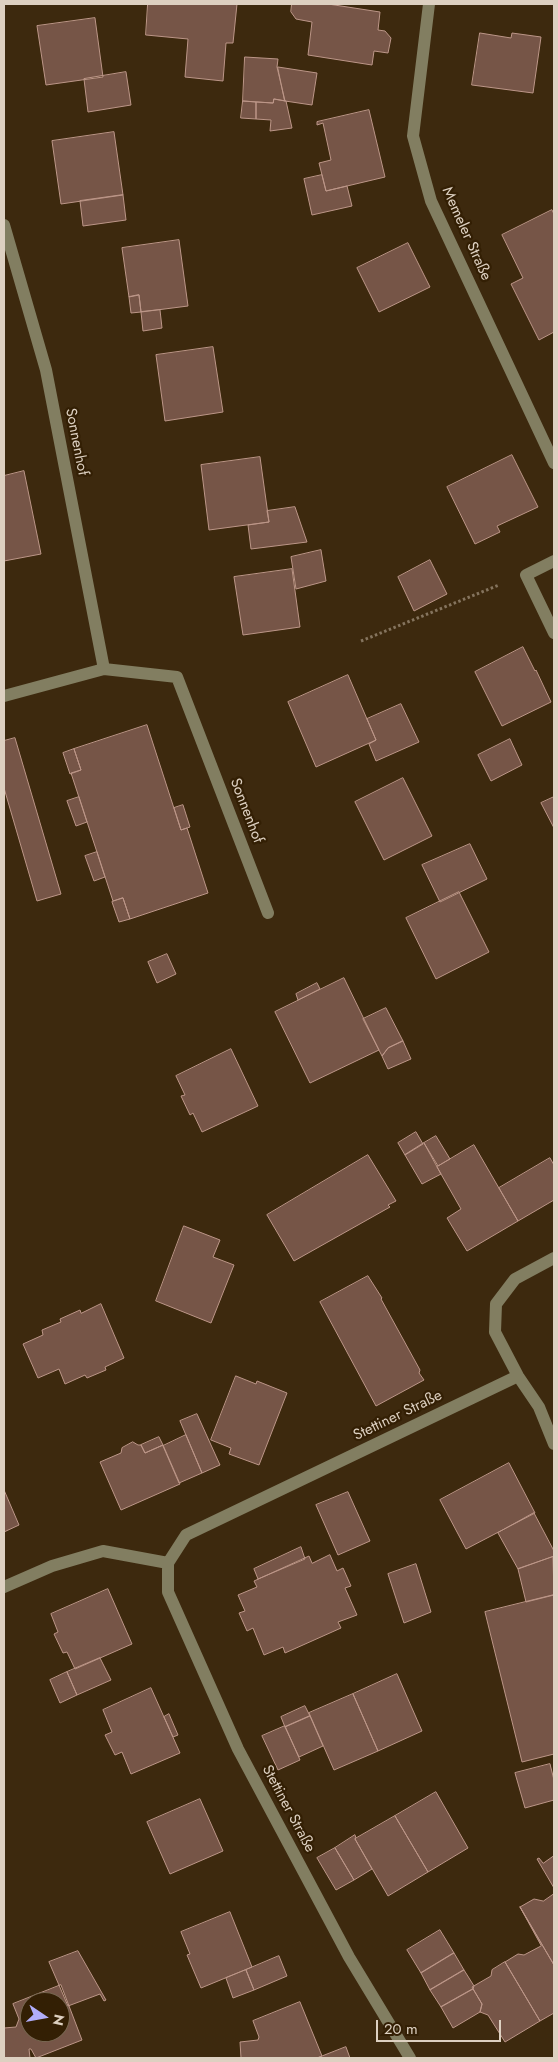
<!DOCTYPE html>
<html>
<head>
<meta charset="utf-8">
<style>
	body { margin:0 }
	#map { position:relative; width:558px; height:2062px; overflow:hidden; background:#3d290e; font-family:Jost,sans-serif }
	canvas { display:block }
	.frame { position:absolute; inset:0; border:5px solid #ddd0c1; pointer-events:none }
	.north { position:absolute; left:20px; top:1992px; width:50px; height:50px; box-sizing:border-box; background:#331f04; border:1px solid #776650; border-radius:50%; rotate:102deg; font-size:14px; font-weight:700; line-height:20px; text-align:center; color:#ddd0c1 }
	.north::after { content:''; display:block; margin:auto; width:18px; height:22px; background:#b1adfa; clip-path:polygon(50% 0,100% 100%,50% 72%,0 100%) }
	.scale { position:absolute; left:376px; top:2020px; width:125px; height:22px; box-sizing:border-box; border:2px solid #ddd0c1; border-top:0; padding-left:6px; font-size:15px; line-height:18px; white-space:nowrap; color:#ddd0c1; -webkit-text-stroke:4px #331f04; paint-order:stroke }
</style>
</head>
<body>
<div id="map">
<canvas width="558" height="2062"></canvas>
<div class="frame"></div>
<div class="north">N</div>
<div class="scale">20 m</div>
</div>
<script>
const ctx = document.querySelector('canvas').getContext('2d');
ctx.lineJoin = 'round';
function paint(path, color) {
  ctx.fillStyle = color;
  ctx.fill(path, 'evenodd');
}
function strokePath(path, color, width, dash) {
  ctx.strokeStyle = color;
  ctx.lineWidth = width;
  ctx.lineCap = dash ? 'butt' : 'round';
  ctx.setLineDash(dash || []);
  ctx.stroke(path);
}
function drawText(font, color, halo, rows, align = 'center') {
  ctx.font = font + ' Jost,sans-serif';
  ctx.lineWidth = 4.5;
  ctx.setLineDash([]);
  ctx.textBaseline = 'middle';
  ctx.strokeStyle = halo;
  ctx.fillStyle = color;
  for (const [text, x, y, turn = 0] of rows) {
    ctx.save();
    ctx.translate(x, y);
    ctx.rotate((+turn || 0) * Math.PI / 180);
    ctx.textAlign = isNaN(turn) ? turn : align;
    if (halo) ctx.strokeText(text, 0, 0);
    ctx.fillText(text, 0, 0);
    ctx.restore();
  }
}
const building = new Path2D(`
	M 148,4 L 237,4 L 233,43 L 226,43 L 223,81 L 185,77 L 188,39 L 146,35 Z
	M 292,4 L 328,4 L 380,12 L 378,30 L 385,31 L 391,38 L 388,53 L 374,51 L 372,65 L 308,55 L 312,22 L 296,19 L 291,12 Z
	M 95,18 L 103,77 L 46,85 L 37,26 Z
	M 480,33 L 511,38 L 512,33 L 541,37 L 533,93 L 472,85 Z
	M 245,57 L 278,59 L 277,67 L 285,101 L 274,99 L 273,103 L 243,101 Z
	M 278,67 L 317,73 L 312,105 L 285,101 Z
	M 126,72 L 131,105 L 88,112 L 84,79 Z
	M 274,99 L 286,101 L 292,128 L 270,131 L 271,120 L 256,119 L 256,102 L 273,103 Z
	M 243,101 L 256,102 L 256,119 L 241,118 Z
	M 369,110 L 385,177 L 326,191 L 319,163 L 331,160 L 323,123 L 317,125 L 317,122 Z
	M 114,132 L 123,195 L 61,204 L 52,141 Z
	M 322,175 L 326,191 L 347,186 L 352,206 L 312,215 L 304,179 Z
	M 123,195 L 126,220 L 83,226 L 80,201 Z
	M 552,210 L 554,214 L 554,332 L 539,340 L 511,284 L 523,278 L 502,235 Z
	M 179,240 L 188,306 L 141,312 L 139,295 L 129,297 L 122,248 Z
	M 408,243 L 430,287 L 379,312 L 357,268 Z
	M 139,295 L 141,312 L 131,313 L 129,297 Z
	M 160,310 L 162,328 L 143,331 L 141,312 Z
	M 213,347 L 223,412 L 165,421 L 156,355 Z
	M 512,455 L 538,507 L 497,526 L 500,532 L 475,544 L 447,487 Z
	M 260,457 L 269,522 L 209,530 L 201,465 Z
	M 24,471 L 41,554 L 4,561 L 4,476 Z
	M 295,507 L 307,542 L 251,549 L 248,525 L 269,522 L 267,511 Z
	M 321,550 L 326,581 L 296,589 L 291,557 Z
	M 430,560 L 447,594 L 414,611 L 398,577 Z
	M 292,569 L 300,627 L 243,635 L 234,577 Z
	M 523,647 L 535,671 L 536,670 L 551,702 L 502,726 L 475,672 Z
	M 348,675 L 376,740 L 316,767 L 288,702 Z
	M 401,704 L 419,742 L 376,761 L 369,744 L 376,740 L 367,719 Z
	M 147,725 L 181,830 L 187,828 L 208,893 L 130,919 L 123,898 L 113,901 L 71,773 L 81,770 L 74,749 Z
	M 15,738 L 61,894 L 37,901 L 4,788 L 4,741 Z
	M 510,739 L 522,765 L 491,781 L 478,755 Z
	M 74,749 L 81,770 L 70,774 L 63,753 Z
	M 403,778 L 432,836 L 384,860 L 355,802 Z
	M 79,797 L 87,822 L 76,826 L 67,801 Z
	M 554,797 L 554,828 L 541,803 Z
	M 183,805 L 190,827 L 181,830 L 174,808 Z
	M 470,844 L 487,879 L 440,902 L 422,865 Z
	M 97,852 L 105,877 L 94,881 L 85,856 Z
	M 459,892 L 489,952 L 436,979 L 406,918 Z
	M 123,898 L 130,919 L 119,922 L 112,902 Z
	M 167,954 L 176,974 L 157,983 L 148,962 Z
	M 344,978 L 379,1050 L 310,1083 L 275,1012 Z
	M 317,983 L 320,989 L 298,1000 L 296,994 Z
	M 386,1008 L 403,1041 L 388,1048 L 382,1056 L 363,1019 Z
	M 403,1041 L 411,1059 L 388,1069 L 382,1056 L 388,1048 Z
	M 231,1049 L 258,1106 L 202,1132 L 193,1113 L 190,1115 L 181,1096 L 185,1095 L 176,1076 Z
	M 416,1132 L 423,1144 L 405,1155 L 398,1143 Z
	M 436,1136 L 450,1159 L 438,1166 L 424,1143 Z
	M 424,1143 L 441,1174 L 422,1184 L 405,1155 Z
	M 474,1145 L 518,1221 L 467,1251 L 447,1218 L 461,1209 L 437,1167 Z
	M 368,1155 L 396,1201 L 388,1205 L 390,1207 L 294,1261 L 267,1215 Z
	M 550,1158 L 554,1165 L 554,1200 L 518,1221 L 499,1188 Z
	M 184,1226 L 220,1240 L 213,1257 L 234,1265 L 211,1323 L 156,1301 Z
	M 368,1276 L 382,1298 L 381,1299 L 420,1370 L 419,1373 L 424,1380 L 376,1406 L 320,1302 Z
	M 101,1304 L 124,1358 L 105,1367 L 106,1370 L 87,1378 L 85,1375 L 65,1384 L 59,1369 L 38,1378 L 23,1344 L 43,1335 L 42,1330 L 61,1322 L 60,1319 L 80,1310 L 81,1313 Z
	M 236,1376 L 256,1384 L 257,1381 L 287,1393 L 259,1465 L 229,1454 L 231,1448 L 211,1440 Z
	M 197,1414 L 220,1465 L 202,1473 L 180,1421 Z
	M 186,1435 L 202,1473 L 179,1483 L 163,1446 Z
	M 159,1437 L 163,1445 L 145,1453 L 141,1445 Z
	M 133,1442 L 138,1445 L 141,1445 L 145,1453 L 163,1445 L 180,1484 L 121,1510 L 100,1462 L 121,1453 L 122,1448 Z
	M 509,1463 L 535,1513 L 466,1549 L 440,1500 Z
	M 4,1490 L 19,1525 L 4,1532 Z
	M 348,1492 L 370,1541 L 338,1555 L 316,1505 Z
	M 534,1513 L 554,1551 L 554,1556 L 518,1569 L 498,1533 Z
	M 301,1547 L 305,1559 L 258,1579 L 254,1569 Z
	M 330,1555 L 337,1571 L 343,1568 L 351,1586 L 345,1588 L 357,1615 L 338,1622 L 341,1628 L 285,1653 L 283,1647 L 264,1655 L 253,1628 L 247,1631 L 239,1613 L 245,1611 L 238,1595 L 257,1587 L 254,1581 L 309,1556 L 312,1563 Z
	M 553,1557 L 554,1595 L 526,1602 L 518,1569 Z
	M 416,1564 L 431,1612 L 404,1623 L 388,1574 Z
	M 108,1589 L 132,1644 L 75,1669 L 67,1652 L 63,1653 L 54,1634 L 58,1632 L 51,1614 Z
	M 554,1595 L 554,1754 L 522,1762 L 485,1612 Z
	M 100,1658 L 111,1680 L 77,1695 L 67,1672 Z
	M 67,1672 L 77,1695 L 60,1703 L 50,1680 Z
	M 397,1674 L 422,1731 L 378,1751 L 353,1694 Z
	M 151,1688 L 180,1753 L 131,1774 L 122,1752 L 115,1755 L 105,1735 L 112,1732 L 103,1710 Z
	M 353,1694 L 378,1751 L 334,1770 L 309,1713 Z
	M 305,1706 L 310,1716 L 285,1727 L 281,1717 Z
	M 169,1714 L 178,1735 L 173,1737 L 164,1717 Z
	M 310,1716 L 323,1746 L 299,1757 L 285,1727 Z
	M 285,1726 L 300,1760 L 278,1770 L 262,1736 Z
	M 550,1764 L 554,1780 L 554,1800 L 525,1808 L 515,1773 Z
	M 436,1792 L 468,1848 L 428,1872 L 395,1816 Z
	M 200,1799 L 223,1851 L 170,1874 L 147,1822 Z
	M 395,1816 L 428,1872 L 388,1896 L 355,1839 Z
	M 355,1835 L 356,1838 L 355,1839 L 372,1869 L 354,1880 L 335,1848 Z
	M 335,1848 L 354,1880 L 336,1890 L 317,1858 Z
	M 554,1856 L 554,1888 L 537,1859 L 539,1858 L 543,1863 Z
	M 554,1894 L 554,1965 L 520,1907 L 534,1899 L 543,1901 Z
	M 520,1907 L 554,1965 L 554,2013 L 540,2021 L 505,1962 L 518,1954 L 524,1955 L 541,1946 Z
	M 230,1912 L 252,1967 L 201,1988 L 187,1955 L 190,1954 L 181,1932 Z
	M 440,1930 L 454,1953 L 421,1973 L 407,1950 Z
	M 78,1951 L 106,2000 L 104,2001 L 100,1994 L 68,2006 L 49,1962 Z
	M 454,1953 L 464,1970 L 430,1990 L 421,1973 Z
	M 279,1956 L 287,1976 L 254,1990 L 246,1970 Z
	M 505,1962 L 540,2021 L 505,2042 L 488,2015 L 480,2012 L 482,2004 L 472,1987 L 491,1976 L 492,1970 Z
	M 246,1970 L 254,1990 L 233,1998 L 226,1978 Z
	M 464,1970 L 474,1986 L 473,1989 L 441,2007 L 430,1990 Z
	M 61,1985 L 82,2040 L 36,2058 L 31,2049 L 29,2049 L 30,2058 L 4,2058 L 4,2028 L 16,2027 L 19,2019 L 13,2004 ZM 30,2002 L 60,2002 L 60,2032 L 30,2032 Z
	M 473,1989 L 482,2004 L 480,2012 L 453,2028 L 441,2007 Z
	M 300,2002 L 322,2056 L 317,2058 L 241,2058 L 240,2042 L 258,2040 L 259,2037 L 253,2021 Z
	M 346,2047 L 350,2058 L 317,2058 L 322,2056 Z`);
paint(building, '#765547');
strokePath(building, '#bc9688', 1);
strokePath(new Path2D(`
	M 361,641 L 499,585`), '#85745e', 3, [2.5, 2.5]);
strokePath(new Path2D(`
	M 429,4 L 413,136 L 431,201 L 554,463
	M 4,225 L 46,370 L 104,669 L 177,677 L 268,913
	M 554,561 L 526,575 L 554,633
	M 4,696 L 104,669
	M 554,1258 L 515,1279 L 496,1304 L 495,1332 L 518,1376 L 539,1407 L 554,1444
	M 4,1587 L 52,1566 L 103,1551 L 168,1563
	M 410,2058 L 349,1957 L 238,1749 L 168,1592 L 168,1563 L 186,1535 L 518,1376`), '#827e61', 12);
drawText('15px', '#ddd0c1', '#331f04', [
	["Memeler Straße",466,234,66],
	["Sonnenhof",76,442,79],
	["Sonnenhof",246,811,69],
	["Stettiner Straße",398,1416,-26],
	["Stettiner Straße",288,1809,62]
]);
</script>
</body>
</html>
